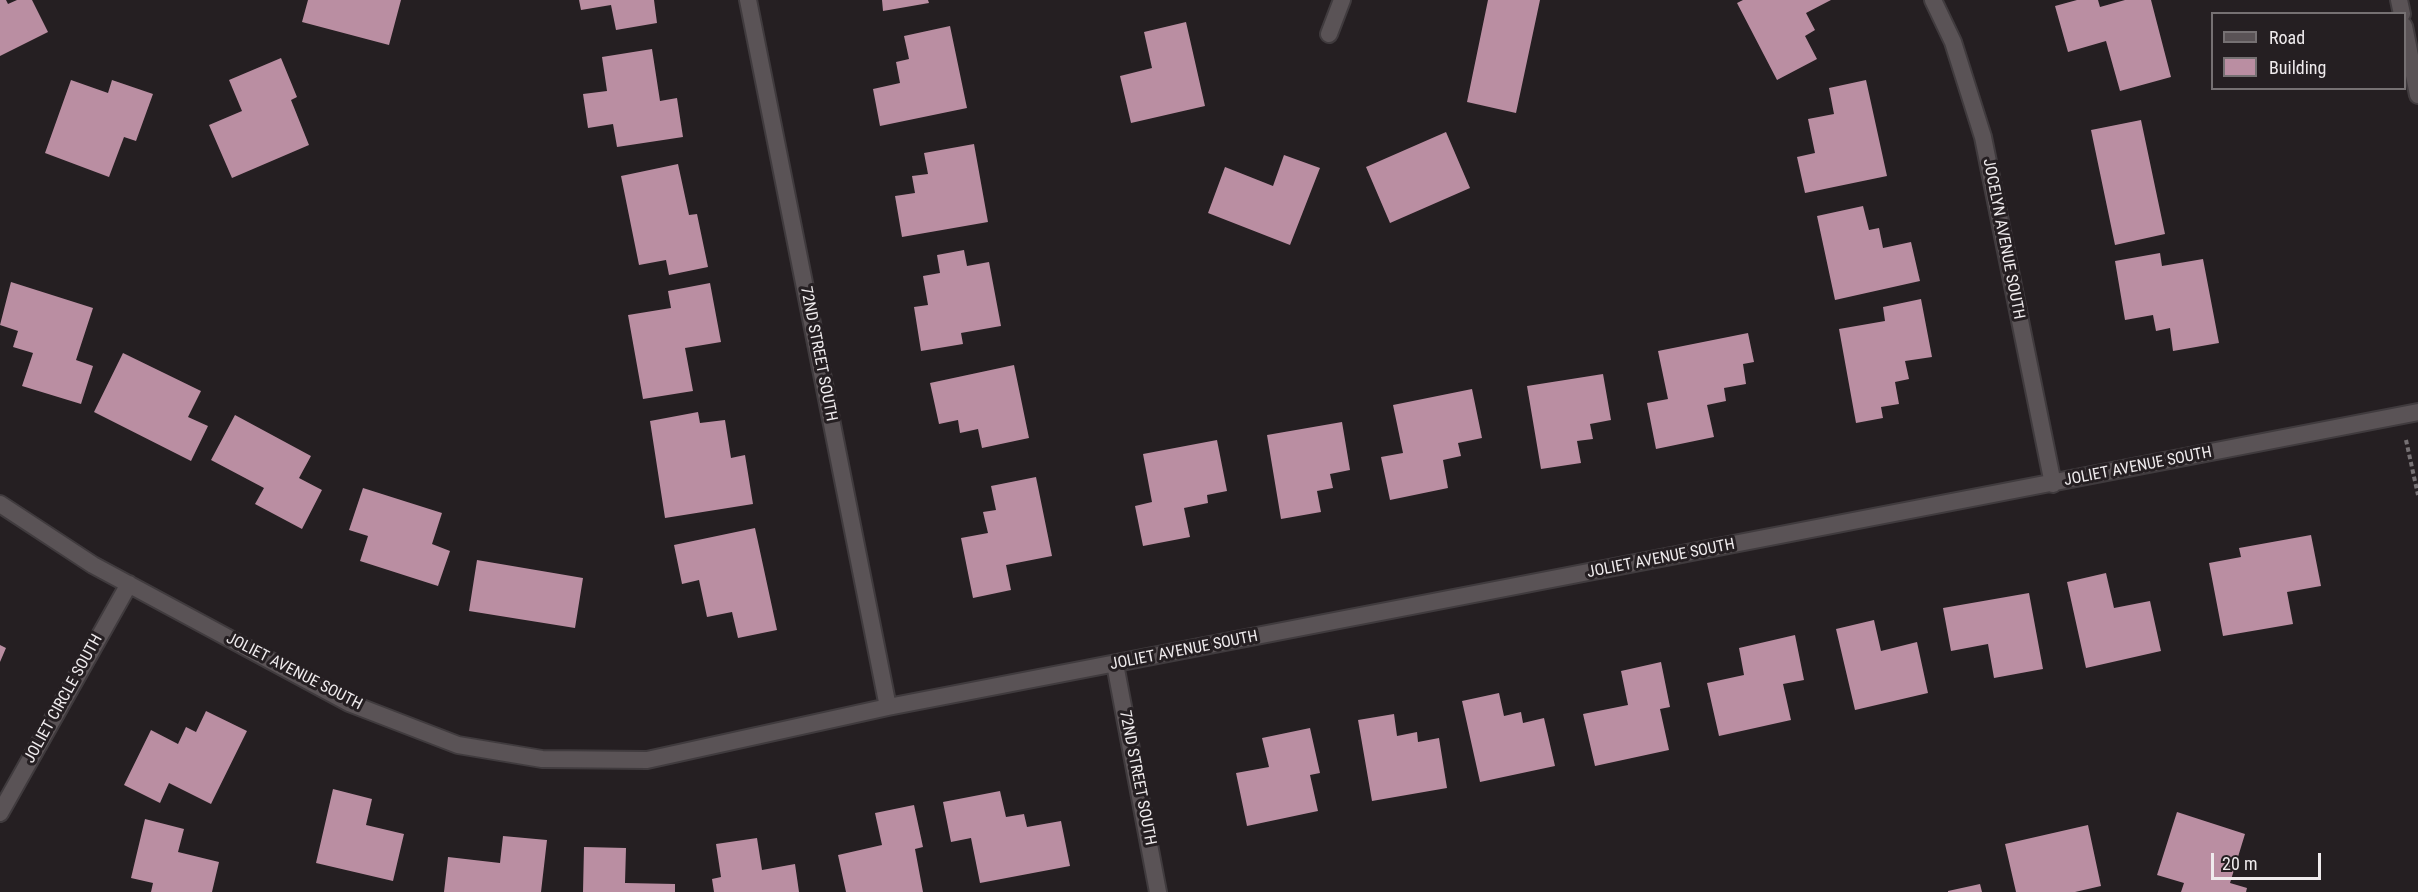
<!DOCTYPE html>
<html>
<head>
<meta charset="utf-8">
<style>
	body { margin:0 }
	#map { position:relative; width:2418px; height:892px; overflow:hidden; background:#251f22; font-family:"Roboto Condensed",sans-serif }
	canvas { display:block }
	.legend { position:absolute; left:2211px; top:12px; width:195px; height:78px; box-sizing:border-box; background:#251f22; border:2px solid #767173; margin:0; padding:8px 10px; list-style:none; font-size:18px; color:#efebed }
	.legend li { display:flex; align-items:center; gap:12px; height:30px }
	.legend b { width:30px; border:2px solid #767173 }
	.scale { position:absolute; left:2211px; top:853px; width:110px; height:27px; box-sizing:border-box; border:3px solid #efebed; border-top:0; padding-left:8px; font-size:18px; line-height:21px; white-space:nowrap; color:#efebed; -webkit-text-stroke:4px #251f22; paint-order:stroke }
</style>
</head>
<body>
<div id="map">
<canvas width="2418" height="892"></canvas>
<ul class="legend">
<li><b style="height:8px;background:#5a5356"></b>Road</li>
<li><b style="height:16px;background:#ba8ea2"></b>Building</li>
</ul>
<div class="scale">20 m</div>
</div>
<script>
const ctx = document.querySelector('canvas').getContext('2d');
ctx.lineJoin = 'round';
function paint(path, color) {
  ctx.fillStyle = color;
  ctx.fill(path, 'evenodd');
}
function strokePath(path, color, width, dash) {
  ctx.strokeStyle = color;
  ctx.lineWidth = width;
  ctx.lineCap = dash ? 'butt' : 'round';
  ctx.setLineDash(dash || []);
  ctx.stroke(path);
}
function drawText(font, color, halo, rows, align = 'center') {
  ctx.font = font + ' "Roboto Condensed",sans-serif';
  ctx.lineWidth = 6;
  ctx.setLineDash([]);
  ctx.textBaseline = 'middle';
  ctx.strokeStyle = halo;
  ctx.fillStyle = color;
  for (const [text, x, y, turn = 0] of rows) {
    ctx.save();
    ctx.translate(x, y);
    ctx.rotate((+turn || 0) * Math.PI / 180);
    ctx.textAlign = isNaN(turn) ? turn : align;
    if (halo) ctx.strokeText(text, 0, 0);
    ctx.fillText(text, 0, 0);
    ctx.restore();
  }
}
paint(new Path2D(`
	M 0,0 L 6,0 L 8,4 L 17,0 L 32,0 L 48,32 L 0,56 Z
	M 308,0 L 401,0 L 389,45 L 302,22 Z
	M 579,0 L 654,0 L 657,23 L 616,30 L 611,5 L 581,10 Z
	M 882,0 L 928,0 L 929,3 L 883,11 Z
	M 1488,0 L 1540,0 L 1516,113 L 1467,102 Z
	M 1743,0 L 1831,0 L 1806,13 L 1815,30 L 1805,36 L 1817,59 L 1777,80 L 1737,3 Z
	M 2077,0 L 2098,0 L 2100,7 L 2125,0 L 2151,0 L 2171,77 L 2120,91 L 2106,41 L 2068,52 L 2055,6 Z
	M 1186,22 L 1205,106 L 1131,123 L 1120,76 L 1152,68 L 1144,32 Z
	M 950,26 L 967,108 L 880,126 L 873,89 L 900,83 L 896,62 L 909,59 L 904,36 Z
	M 652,49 L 660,101 L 677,98 L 683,137 L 617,147 L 613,124 L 588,128 L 583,94 L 607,91 L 602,57 Z
	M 281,58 L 297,97 L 291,100 L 309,145 L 232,178 L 209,125 L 242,111 L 229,80 Z
	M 71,80 L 108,93 L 112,80 L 153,94 L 136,141 L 124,137 L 109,177 L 45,153 Z
	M 1866,80 L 1887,176 L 1805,193 L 1797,157 L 1815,153 L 1808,119 L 1834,114 L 1829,88 Z
	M 2141,120 L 2165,234 L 2115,245 L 2091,130 Z
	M 1446,132 L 1470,188 L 1390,223 L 1366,167 Z
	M 974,144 L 988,222 L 902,237 L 895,196 L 915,193 L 912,176 L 928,174 L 924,153 Z
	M 1284,155 L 1320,168 L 1290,245 L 1208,213 L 1225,167 L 1273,186 Z
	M 678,164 L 689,215 L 697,214 L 708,267 L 669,275 L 666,260 L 639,265 L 621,176 Z
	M 1863,206 L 1869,230 L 1879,228 L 1883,248 L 1911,242 L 1920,281 L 1835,300 L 1817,216 Z
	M 964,250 L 967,266 L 989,262 L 1001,326 L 961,333 L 963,344 L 921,351 L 914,307 L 928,305 L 923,276 L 940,273 L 937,255 Z
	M 2160,253 L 2162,266 L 2203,259 L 2219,343 L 2173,351 L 2170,328 L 2156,331 L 2153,315 L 2125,320 L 2115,261 Z
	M 11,282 L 93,308 L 76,360 L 93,366 L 81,404 L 22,386 L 33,353 L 13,347 L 18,331 L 0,325 Z
	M 710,283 L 721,342 L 685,348 L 693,391 L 643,399 L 628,315 L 671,308 L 668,291 Z
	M 1921,299 L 1932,357 L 1905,361 L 1909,379 L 1895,382 L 1899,404 L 1881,407 L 1883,418 L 1856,423 L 1839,329 L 1885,321 L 1883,307 Z
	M 1748,333 L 1754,362 L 1743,364 L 1746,384 L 1724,388 L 1726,401 L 1707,405 L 1714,437 L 1656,449 L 1647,403 L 1668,399 L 1658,351 Z
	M 123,353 L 201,391 L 188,417 L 208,426 L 191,461 L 94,412 Z
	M 1014,365 L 1029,438 L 982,448 L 978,429 L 960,433 L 958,420 L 939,424 L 930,383 Z
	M 1603,374 L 1611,420 L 1590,424 L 1593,439 L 1577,441 L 1581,463 L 1541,469 L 1527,386 Z
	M 1472,389 L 1482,438 L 1458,443 L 1461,456 L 1443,460 L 1448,488 L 1390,500 L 1381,457 L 1403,453 L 1393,405 Z
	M 698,412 L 700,423 L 725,420 L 731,458 L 745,455 L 753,504 L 665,518 L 650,421 Z
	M 235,415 L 311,456 L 299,478 L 322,490 L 302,529 L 255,504 L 264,488 L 211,460 Z
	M 1342,422 L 1350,470 L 1330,474 L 1333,488 L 1317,491 L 1321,512 L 1281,519 L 1267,435 Z
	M 1217,440 L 1227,491 L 1207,495 L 1208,503 L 1184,508 L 1190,537 L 1143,546 L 1135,506 L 1152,502 L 1143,454 Z
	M 1036,477 L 1052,556 L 1006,565 L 1011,590 L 973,598 L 961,538 L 988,533 L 983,512 L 996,510 L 991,486 Z
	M 363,488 L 442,513 L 432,544 L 450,551 L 438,586 L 360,561 L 368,536 L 349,530 Z
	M 755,528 L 777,630 L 738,638 L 732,612 L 707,617 L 699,580 L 682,584 L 674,545 Z
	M 2311,535 L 2321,586 L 2287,592 L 2293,624 L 2223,636 L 2209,563 L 2241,557 L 2239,548 Z
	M 477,560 L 583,578 L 575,628 L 469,611 Z
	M 2106,573 L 2114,608 L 2150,601 L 2161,651 L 2086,668 L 2067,582 Z
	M 2029,593 L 2043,669 L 1994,678 L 1988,644 L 1951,651 L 1943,608 Z
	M 1874,620 L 1881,651 L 1917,642 L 1928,693 L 1855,710 L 1836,629 Z
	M 1795,635 L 1804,680 L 1783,684 L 1791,720 L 1719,736 L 1707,683 L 1744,675 L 1739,648 Z
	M 0,645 L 6,648 L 0,662 Z
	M 1661,662 L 1670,707 L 1660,709 L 1669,750 L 1595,766 L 1583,714 L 1628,705 L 1621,671 Z
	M 1499,693 L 1504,716 L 1521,712 L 1523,723 L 1544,718 L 1555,766 L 1480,782 L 1462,701 Z
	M 206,711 L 247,731 L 211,804 L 169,783 L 160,803 L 124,785 L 151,730 L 178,744 L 186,727 L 196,732 Z
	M 1394,714 L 1397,736 L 1417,732 L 1418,742 L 1439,738 L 1447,788 L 1372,801 L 1358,720 Z
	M 1310,728 L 1320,773 L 1310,775 L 1318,811 L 1247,826 L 1236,773 L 1269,767 L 1262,738 Z
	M 333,789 L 372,799 L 366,825 L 404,834 L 393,881 L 316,863 Z
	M 1000,791 L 1006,817 L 1024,814 L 1027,827 L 1061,821 L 1070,866 L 980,883 L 971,838 L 951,842 L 943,802 Z
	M 914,805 L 923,847 L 915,849 L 923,892 L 846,892 L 838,855 L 882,845 L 875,813 Z
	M 2177,812 L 2245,834 L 2230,883 L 2247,888 L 2246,892 L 2181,892 L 2184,883 L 2157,875 Z
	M 145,819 L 184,829 L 178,852 L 219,862 L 212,892 L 151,892 L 153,883 L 131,878 Z
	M 2088,825 L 2101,886 L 2075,892 L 2016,892 L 2005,844 Z
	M 503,836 L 547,840 L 541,892 L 444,892 L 448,857 L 500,863 Z
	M 757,838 L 762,870 L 795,864 L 799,892 L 714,892 L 712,879 L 721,877 L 716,844 Z
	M 584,847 L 626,848 L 625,883 L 675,884 L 675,892 L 583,892 Z
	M 1980,884 L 1982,892 L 1948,892 L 1948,891 Z`), '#ba8ea2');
const minor = new Path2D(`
	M 748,0 L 888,707
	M 1933,0 L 1953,42 L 1983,137 L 2053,484
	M 1329,34 L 1342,0
	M 0,504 L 93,565 L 349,703 L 458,745 L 542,759 L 647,760 L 888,707 L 2418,412
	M 1115,664 L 1158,892
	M 0,813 L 129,584`);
const secondary = new Path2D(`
	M 2399,0 L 2402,14
	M 2404,26 L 2418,95`);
strokePath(minor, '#403b3e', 20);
strokePath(secondary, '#403b3e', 20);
strokePath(new Path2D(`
	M 2406,440 L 2418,495`), '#767174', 4, [4.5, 3]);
strokePath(minor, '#5a5356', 16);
strokePath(secondary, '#5a5356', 16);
drawText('16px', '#efebed', '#251f22', [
	["JOCELYN AVENUE SOUTH",2003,239,79],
	["72ND STREET SOUTH",818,354,79],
	["JOLIET AVENUE SOUTH",2138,467,-11],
	["JOLIET AVENUE SOUTH",1661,559,-11],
	["JOLIET AVENUE SOUTH",1184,651,-11],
	["JOLIET AVENUE SOUTH",294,672,27],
	["JOLIET CIRCLE SOUTH",64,699,-61],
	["72ND STREET SOUTH",1137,778,79]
]);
</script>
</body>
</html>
